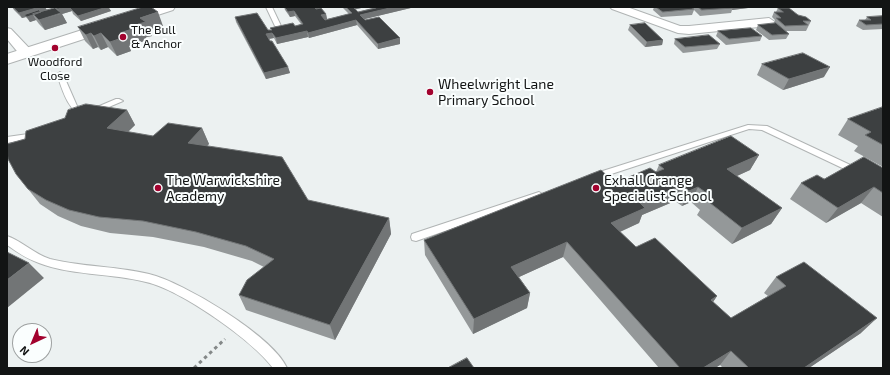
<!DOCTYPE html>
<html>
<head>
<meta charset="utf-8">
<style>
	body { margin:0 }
	#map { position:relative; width:890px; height:375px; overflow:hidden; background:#ecf1f1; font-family:"Exo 2",sans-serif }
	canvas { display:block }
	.frame { position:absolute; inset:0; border:8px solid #121414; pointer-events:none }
	.north { position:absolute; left:12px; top:323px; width:40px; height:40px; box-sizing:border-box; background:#fafefe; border:1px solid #9da0a0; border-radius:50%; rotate:224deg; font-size:11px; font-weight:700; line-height:16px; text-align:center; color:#121414 }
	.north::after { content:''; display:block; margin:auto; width:14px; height:18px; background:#a2022e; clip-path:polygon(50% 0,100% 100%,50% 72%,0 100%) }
</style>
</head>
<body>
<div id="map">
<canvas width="890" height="375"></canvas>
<div class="frame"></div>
<div class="north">N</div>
</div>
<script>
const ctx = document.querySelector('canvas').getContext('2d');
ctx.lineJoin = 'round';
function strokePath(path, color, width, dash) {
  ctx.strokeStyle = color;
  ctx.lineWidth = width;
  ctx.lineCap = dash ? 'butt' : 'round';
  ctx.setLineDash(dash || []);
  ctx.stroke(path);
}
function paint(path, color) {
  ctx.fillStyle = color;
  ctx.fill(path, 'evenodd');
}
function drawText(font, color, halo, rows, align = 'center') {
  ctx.font = font + ' "Exo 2",sans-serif';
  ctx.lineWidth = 4;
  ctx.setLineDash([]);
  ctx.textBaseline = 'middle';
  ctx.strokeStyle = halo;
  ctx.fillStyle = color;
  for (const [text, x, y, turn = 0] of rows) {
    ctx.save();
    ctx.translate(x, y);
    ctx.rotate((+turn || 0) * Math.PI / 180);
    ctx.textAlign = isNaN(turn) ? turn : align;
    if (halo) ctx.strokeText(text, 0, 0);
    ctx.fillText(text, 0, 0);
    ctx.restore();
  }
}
const service = new Path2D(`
	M 266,7 L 272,7 L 281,26 L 280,27 L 275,26 Z
	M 60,72 L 63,74 L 77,106 L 85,110 L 85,114 C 69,116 61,86 57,74 Z
	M 116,99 L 119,99 L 123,101 L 97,112 L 91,112 L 90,110 Z
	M 748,125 L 767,126 L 861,170 L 862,172 L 861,174 L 855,174 L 762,130 L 749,129 L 596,179 L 590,179 L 589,177 L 590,175 Z
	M 35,133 L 39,135 L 38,137 L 7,143 L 7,137 Z
	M 539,192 L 544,195 L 542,197 L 416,241 L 412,240 L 411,237 L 412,234 Z
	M 7,236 C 22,241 34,254 50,259 C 82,267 116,266 149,274 C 183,282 273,336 287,368 L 273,368 C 252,340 181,290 146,282 C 111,273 73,276 39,263 C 27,259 17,252 7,245 Z`);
const minor = new Path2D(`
	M 610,7 L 627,7 L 680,26 L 689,26 L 769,18 L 775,22 L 769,26 L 689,34 L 678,33 L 612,9 Z
	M 7,28 L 11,29 L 31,50 L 32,53 L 31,56 L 21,56 L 7,39 Z`);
const tertiary = new Path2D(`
	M 154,7 L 175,7 L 173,10 L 7,64 L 7,54 Z`);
strokePath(service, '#b0b4b4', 2);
strokePath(minor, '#b0b4b4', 2);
strokePath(tertiary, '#b0b4b4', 2);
strokePath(new Path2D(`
	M 194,368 L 225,339`), '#848888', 3, [3.5, 3.5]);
paint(service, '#fff');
paint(minor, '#fff');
paint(tertiary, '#fff');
paint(new Path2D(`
	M 9,7 L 45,7 L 47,10 L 54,8 L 53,7 L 70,7 L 70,8 L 109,8 L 111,11 L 81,21 L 73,14 L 72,11 L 62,14 L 67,23 L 45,30 L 39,24 L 36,20 L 30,22 L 26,17 L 22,18 L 14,10 L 12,7 L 9,8 Z
	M 284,7 L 320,7 L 320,8 L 326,14 L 327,19 L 349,14 L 342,7 L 366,7 L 356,9 L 358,12 L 372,8 L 371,7 L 415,7 L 364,19 L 400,44 L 378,49 L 357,25 L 309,38 L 308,37 L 277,44 L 274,38 L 269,39 L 288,67 L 290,73 L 266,79 L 236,22 L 235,17 L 268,30 L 271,30 L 270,28 L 295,26 L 301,24 L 295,16 L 290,17 L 285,10 Z
	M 654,7 L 691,7 L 692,8 L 692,7 L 749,7 L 748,8 L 732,10 L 731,13 L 700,16 L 694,10 L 692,15 L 661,17 L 653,10 Z
	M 778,8 L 811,21 L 806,31 L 786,31 L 789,34 L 786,39 L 769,40 L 756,30 L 758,25 L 774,23 L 775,20 L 772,17 L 774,12 L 776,12 Z
	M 883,16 L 883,29 L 863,30 L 856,26 L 859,20 L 865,20 L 867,17 Z
	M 630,25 L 663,40 L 662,45 L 645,47 L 628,30 Z
	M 163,26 L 149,30 L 152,36 L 146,37 L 147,40 L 129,46 L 131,51 L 117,56 L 108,47 L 101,50 L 98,47 L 93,49 L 85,41 L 78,27 Z
	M 718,31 L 762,36 L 760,41 L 726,45 L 716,36 Z
	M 675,39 L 720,44 L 717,49 L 683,53 L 674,44 Z
	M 762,64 L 824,77 L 783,90 L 757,75 Z
	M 883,107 L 883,167 L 854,151 L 858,146 L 838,135 L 848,119 Z
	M 127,110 L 135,125 L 128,132 L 153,136 L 202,128 L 209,144 L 206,146 L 308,200 L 389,218 L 391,234 L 335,340 L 246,310 L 239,295 L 264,267 L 252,261 L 204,247 L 153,237 L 110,233 L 81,226 L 58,216 L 40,204 L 16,174 Z
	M 759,155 L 750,170 L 737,176 L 782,208 L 771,224 L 732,244 L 697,215 L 700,210 L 691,202 L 682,206 L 675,201 L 642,215 L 639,223 L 620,232 L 636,247 L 717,296 L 713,302 L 731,318 L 768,296 L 764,293 L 776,277 L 861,333 L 809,368 L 723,368 L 720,365 L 715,368 L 659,368 L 563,257 L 519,277 L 530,293 L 527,308 L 473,334 L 425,255 L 424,240 L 615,183 L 656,172 L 659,165 Z
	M 883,168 L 883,217 L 861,203 L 826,223 L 790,199 L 801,183 Z`), '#949899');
paint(new Path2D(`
	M 40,7 L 45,7 L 47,11 L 33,15 L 36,20 L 30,22 L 27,17 L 24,15 L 26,17 L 22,18 L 19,13 Z
	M 66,7 L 70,7 L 72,11 L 62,14 L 67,23 L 45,30 L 39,20 L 60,14 L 58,9 Z
	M 106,7 L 112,7 L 109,8 L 111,11 L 81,21 L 78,16 Z
	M 314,7 L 320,7 L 320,10 L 314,11 Z
	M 352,7 L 366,7 L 352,10 Z
	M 394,7 L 415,7 L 361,20 L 360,15 Z
	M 733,7 L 749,7 L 748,8 L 732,10 Z
	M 294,11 L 295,16 L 290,17 L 288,12 Z
	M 158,12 L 163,26 L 149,30 L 152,36 L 146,37 L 147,40 L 129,46 L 131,51 L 117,56 L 110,42 L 120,33 L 138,24 L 140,18 Z
	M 326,14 L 327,19 L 322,20 L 321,15 Z
	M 356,20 L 357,25 L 309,38 L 308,33 Z
	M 307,31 L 308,37 L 277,44 L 276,38 Z
	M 91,33 L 98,47 L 93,49 L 86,35 Z
	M 101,33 L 108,47 L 101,50 L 94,36 Z
	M 272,33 L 274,38 L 267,39 L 266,34 Z
	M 400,38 L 400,44 L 378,49 L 378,44 Z
	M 663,40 L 662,45 L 645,47 L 647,42 Z
	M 288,67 L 290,73 L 266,79 L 264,73 Z
	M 830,67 L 824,77 L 783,90 L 789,79 Z
	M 127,110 L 135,125 L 116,143 L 107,128 Z
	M 202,128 L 209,144 L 195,159 L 188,143 Z
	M 759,155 L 750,170 L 719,184 L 727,169 Z
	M 682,185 L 675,201 L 642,215 L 639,223 L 606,238 L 611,223 L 640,203 Z
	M 698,187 L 691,202 L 682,206 L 689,191 Z
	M 874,187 L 861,203 L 826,223 L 838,208 Z
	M 782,208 L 771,224 L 732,244 L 742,228 Z
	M 389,218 L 391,234 L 335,340 L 330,325 Z
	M 567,242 L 563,257 L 508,282 L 511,267 Z
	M 29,263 L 44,278 L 7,308 L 7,280 Z
	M 530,293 L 527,308 L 473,334 L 474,319 Z
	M 717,296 L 707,311 L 711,300 Z
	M 877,318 L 861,333 L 809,368 L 804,368 Z
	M 731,351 L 720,365 L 715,368 L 703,368 Z`), '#727576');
const building = new Path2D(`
	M 13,7 L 40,7 L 19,13 Z
	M 55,7 L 66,7 L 58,9 Z
	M 75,7 L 107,7 L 78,16 L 70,8 Z
	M 143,7 L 151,7 L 158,12 L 140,18 L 146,22 L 138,24 L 141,26 L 120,33 L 125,37 L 110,42 L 101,33 L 94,36 L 91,33 L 86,35 L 78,27 Z
	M 285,7 L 314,7 L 316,9 L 321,8 L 326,14 L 321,15 L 325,20 L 352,13 L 346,7 L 353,7 L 358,12 L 376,8 L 375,7 L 394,7 L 360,15 L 365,20 L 379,17 L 400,38 L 378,44 L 356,20 L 308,33 L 307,31 L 276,38 L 272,33 L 266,34 L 270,41 L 272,41 L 288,67 L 264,73 L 235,17 L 257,13 L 268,30 L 272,30 L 270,28 L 293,23 L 295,26 L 303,24 L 294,11 L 288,12 Z
	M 656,7 L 691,7 L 694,9 L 663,12 Z
	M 698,7 L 732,7 L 733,8 L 702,10 Z
	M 55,8 L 61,13 L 39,20 L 33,14 Z
	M 778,8 L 789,8 L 798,15 L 806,17 L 811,21 L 803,21 L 808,25 L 785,26 L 776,18 L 781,18 L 774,12 L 783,12 Z
	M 39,10 L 41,12 L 27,17 L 24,15 Z
	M 883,16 L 883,24 L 866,25 L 859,20 L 871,20 L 867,17 Z
	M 645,23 L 663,40 L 647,42 L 630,25 Z
	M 776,23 L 789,34 L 772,35 L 758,25 Z
	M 751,28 L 762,36 L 729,39 L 718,31 Z
	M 709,35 L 720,44 L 685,47 L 675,39 Z
	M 803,53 L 830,67 L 789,79 L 762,64 Z
	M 86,104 L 127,110 L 107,128 L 153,136 L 168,123 L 202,128 L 188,143 L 282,157 L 308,200 L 389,218 L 330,325 L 239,295 L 247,280 L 274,259 L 246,246 L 196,232 L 143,221 L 99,217 L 69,210 L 46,200 L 28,189 L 16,174 L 8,159 L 7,153 L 7,144 L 25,139 L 26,131 L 65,118 L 68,110 Z
	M 883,107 L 883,145 L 865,135 L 871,132 L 848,119 Z
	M 731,136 L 759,155 L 727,169 L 782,208 L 742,228 L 705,199 L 711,196 L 698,187 L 689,191 L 682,185 L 640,203 L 645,208 L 611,223 L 636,247 L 655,238 L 717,296 L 711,300 L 731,318 L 786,286 L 776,277 L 804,262 L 877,318 L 804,368 L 749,368 L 731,351 L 703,368 L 680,368 L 567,242 L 511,267 L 530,293 L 474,319 L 424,240 L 601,170 L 615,183 L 650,168 L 656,172 L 664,169 L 659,165 Z
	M 864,157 L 883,168 L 883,193 L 874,187 L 838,208 L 801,183 L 817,175 L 824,179 Z
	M 7,252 L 29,263 L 7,280 Z
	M 467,358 L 474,368 L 448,368 Z`);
paint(building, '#3d4041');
strokePath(building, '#727576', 1);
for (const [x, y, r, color] of [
	[123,37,4,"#a2022e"],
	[55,48,4,"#a2022e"],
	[430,92,4,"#a2022e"],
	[158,188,4,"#a2022e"],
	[596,188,4,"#a2022e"]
]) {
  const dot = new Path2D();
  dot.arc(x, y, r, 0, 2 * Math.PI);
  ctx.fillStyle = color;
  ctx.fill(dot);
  strokePath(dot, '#fafefe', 1.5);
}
drawText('12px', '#121414', '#fafefe', [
	["The Bull",131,30],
	["& Anchor",131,44],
	["Woodford",55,62,"center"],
	["Close",55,76,"center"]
], 'left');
drawText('14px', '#121414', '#fafefe', [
	["Wheelwright Lane",438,84],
	["Primary School",438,100],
	["The Warwickshire",166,180],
	["Academy",166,196],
	["Exhall Grange",604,180],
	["Specialist School",604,196]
], 'left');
</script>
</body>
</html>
